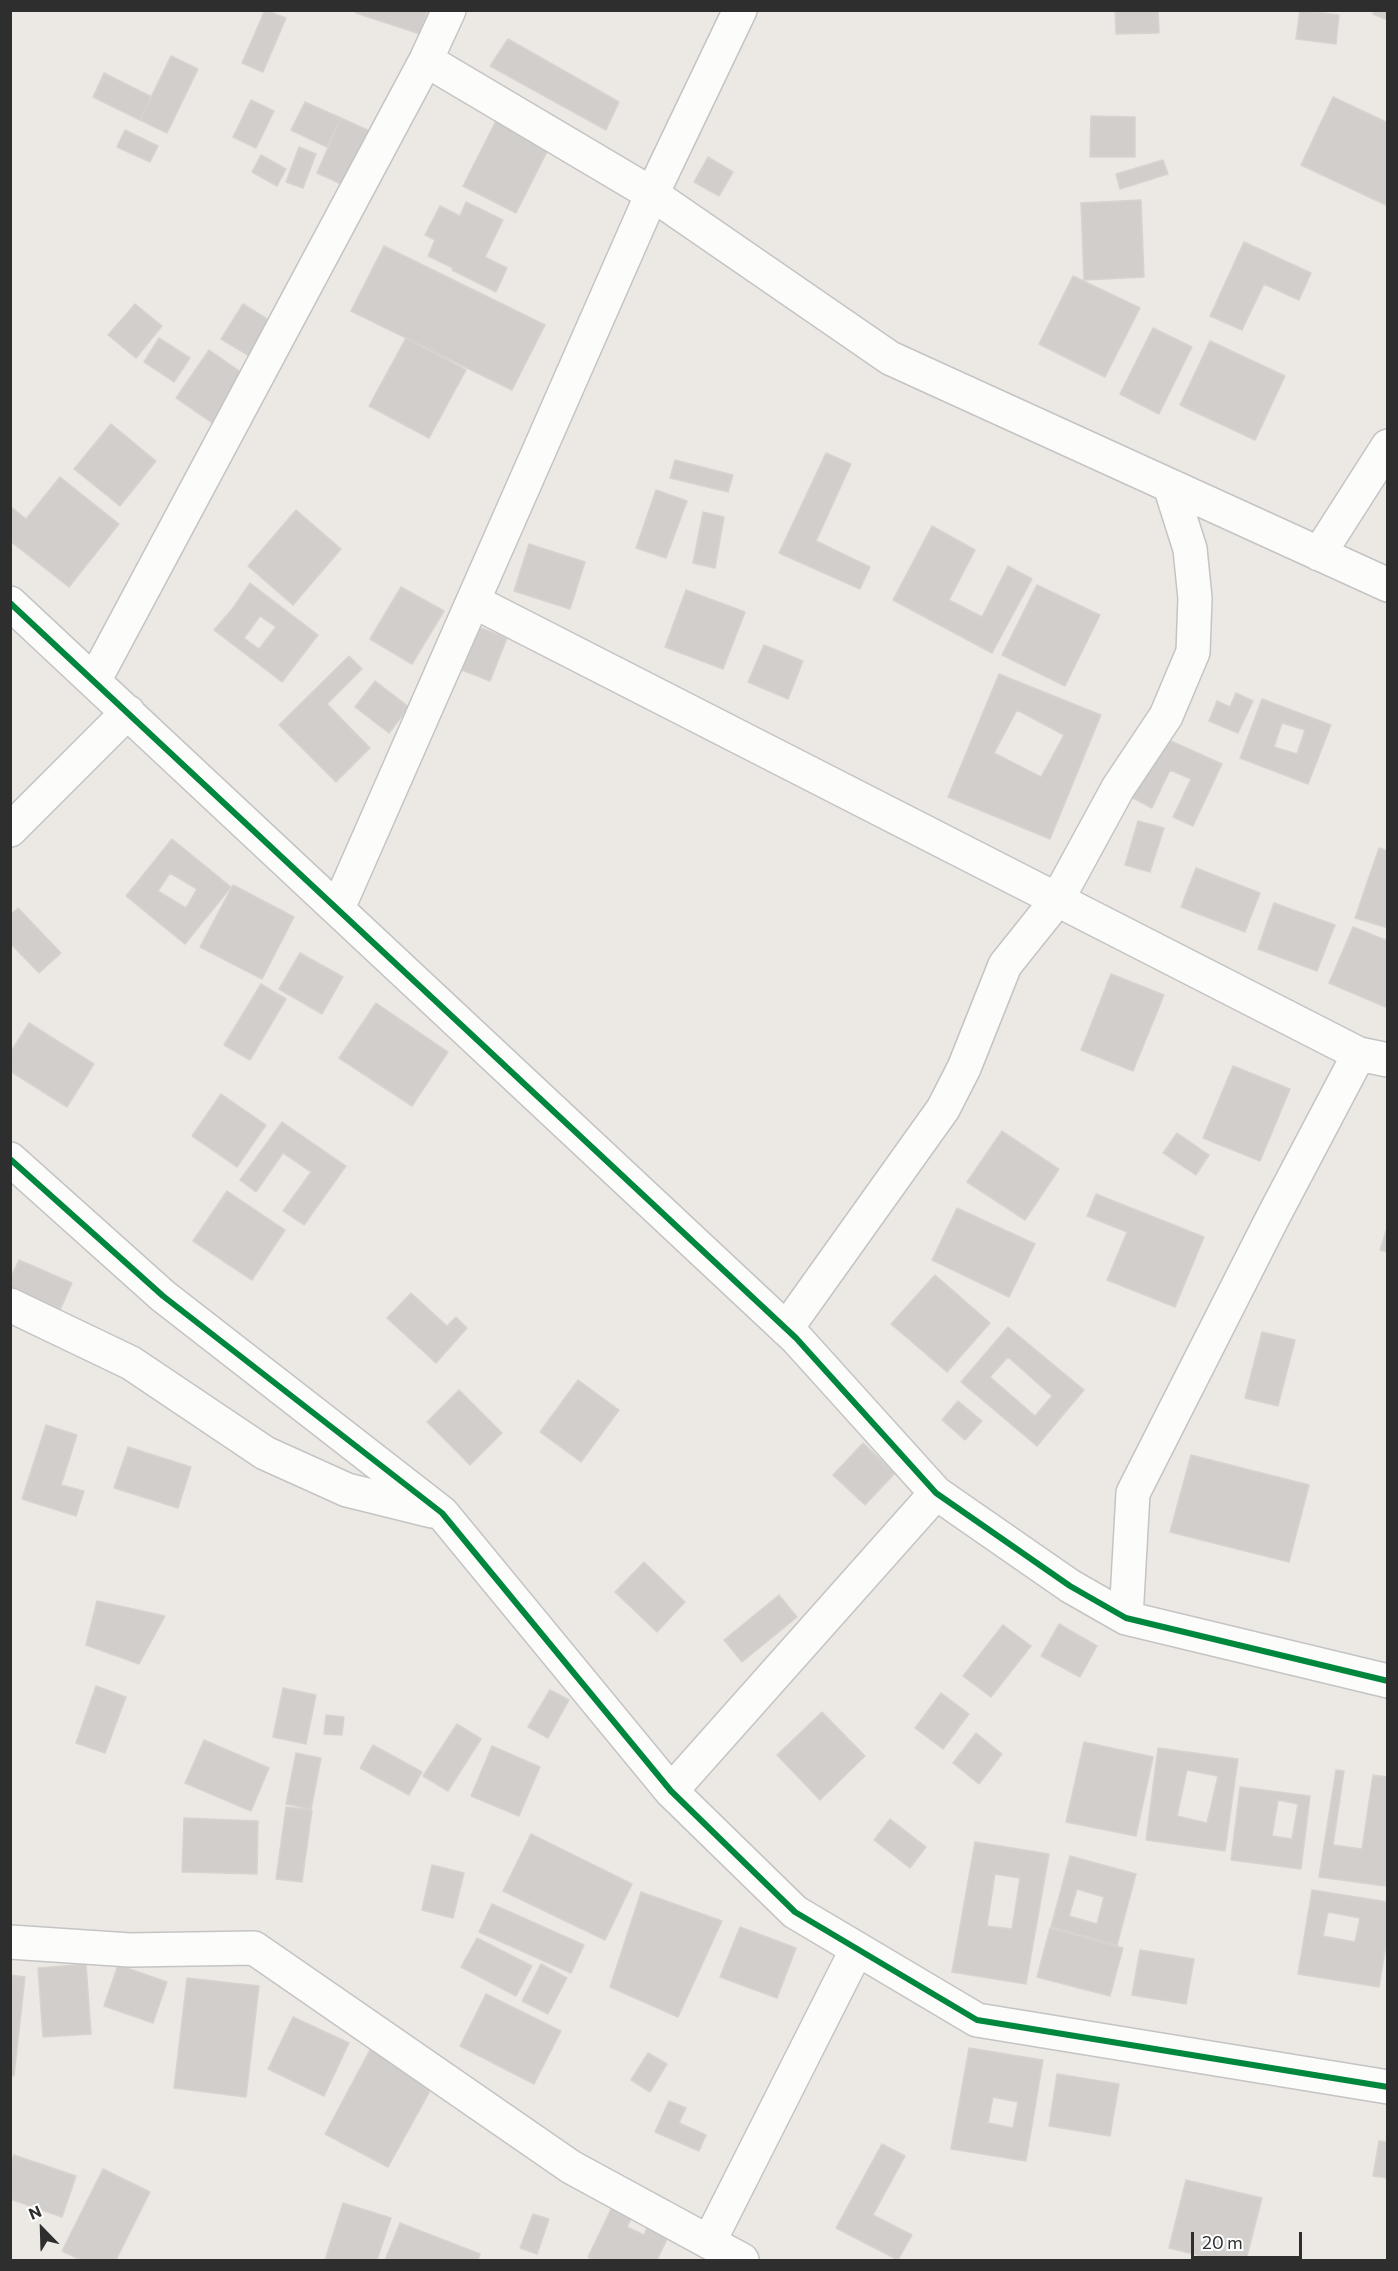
<!DOCTYPE html>
<html>
<head>
<meta charset="utf-8">
<style>
	body { margin:0 }
	#map { position:relative; width:1398px; height:2271px; overflow:hidden; background:#ece8e4; font-family:Commissioner,sans-serif }
	canvas { display:block }
	.frame { position:absolute; inset:0; border:12px solid #2e2e2e; pointer-events:none }
	.north { position:absolute; left:12px; top:2199px; width:60px; height:60px; -webkit-text-stroke:4px #fff; paint-order:stroke; rotate:337deg; font-size:16px; font-weight:700; line-height:24px; text-align:center; color:#2e2e2e }
	.north::after { content:''; display:block; margin:auto; width:21px; height:27px; background:#2e2e2e; clip-path:polygon(50% 0,100% 100%,50% 72%,0 100%) }
	.scale { position:absolute; left:1191px; top:2232px; width:111px; height:27px; box-sizing:border-box; border:3px solid #2e2e2e; border-top:0; padding-left:8px; font-size:18px; line-height:21px; white-space:nowrap; color:#2e2e2e; -webkit-text-stroke:4px #fff; paint-order:stroke }
</style>
</head>
<body>
<div id="map">
<canvas width="1398" height="2271"></canvas>
<div class="frame"></div>
<div class="north">N</div>
<div class="scale">20 m</div>
</div>
<script>
const ctx = document.querySelector('canvas').getContext('2d');
ctx.lineJoin = 'round';
function paint(path, color) {
  ctx.fillStyle = color;
  ctx.fill(path, 'evenodd');
}
function strokePath(path, color, width, dash) {
  ctx.strokeStyle = color;
  ctx.lineWidth = width;
  ctx.lineCap = dash ? 'butt' : 'round';
  ctx.setLineDash(dash || []);
  ctx.stroke(path);
}
const building = new Path2D(`
	M 265,10 L 286,18 L 263,72 L 242,63 Z
	M 357,10 L 428,10 L 420,34 L 356,13 Z
	M 1115,10 L 1158,10 L 1159,33 L 1116,34 Z
	M 1300,10 L 1339,15 L 1336,44 L 1296,39 Z
	M 1375,10 L 1388,10 L 1388,20 L 1373,14 Z
	M 508,39 L 619,102 L 606,130 L 490,66 Z
	M 171,56 L 198,69 L 167,133 L 140,120 Z
	M 104,73 L 152,97 L 140,120 L 93,97 Z
	M 1333,97 L 1388,123 L 1388,206 L 1301,165 Z
	M 251,100 L 274,111 L 256,148 L 233,137 Z
	M 305,102 L 341,118 L 327,147 L 291,130 Z
	M 499,115 L 552,142 L 516,213 L 463,186 Z
	M 1091,116 L 1135,117 L 1135,157 L 1090,157 Z
	M 341,118 L 374,133 L 350,188 L 317,173 Z
	M 125,130 L 158,146 L 150,162 L 117,147 Z
	M 299,147 L 316,154 L 303,188 L 286,182 Z
	M 261,155 L 286,169 L 277,186 L 252,172 Z
	M 708,157 L 733,172 L 719,196 L 694,182 Z
	M 1163,160 L 1168,174 L 1120,189 L 1116,174 Z
	M 1141,200 L 1144,277 L 1084,280 L 1081,203 Z
	M 466,202 L 503,220 L 485,257 L 507,268 L 496,292 L 452,270 L 453,268 L 428,256 L 435,240 L 425,235 L 440,206 L 460,216 Z
	M 1244,242 L 1311,273 L 1299,300 L 1264,284 L 1242,330 L 1210,316 Z
	M 384,246 L 545,325 L 512,390 L 351,311 Z
	M 1073,276 L 1140,308 L 1105,377 L 1039,344 Z
	M 135,304 L 162,326 L 136,358 L 108,335 Z
	M 243,304 L 277,325 L 256,360 L 221,339 Z
	M 1153,328 L 1192,347 L 1159,414 L 1120,394 Z
	M 159,338 L 190,358 L 174,382 L 144,362 Z
	M 406,338 L 466,370 L 429,438 L 369,406 Z
	M 1210,341 L 1285,376 L 1255,440 L 1180,405 Z
	M 209,350 L 251,379 L 218,427 L 176,398 Z
	M 111,424 L 156,461 L 120,506 L 74,469 Z
	M 826,453 L 851,464 L 816,541 L 870,567 L 860,589 L 779,553 Z
	M 675,460 L 733,475 L 728,492 L 670,478 Z
	M 60,477 L 119,524 L 69,587 L 10,541 L 10,506 L 26,519 Z
	M 656,490 L 687,501 L 666,558 L 636,548 Z
	M 296,510 L 341,549 L 293,605 L 248,566 Z
	M 703,512 L 724,517 L 715,568 L 693,563 Z
	M 932,526 L 975,550 L 949,600 L 982,617 L 1008,566 L 1032,579 L 992,653 L 893,600 Z
	M 529,544 L 585,562 L 570,609 L 514,591 Z
	M 250,583 L 318,635 L 282,682 L 214,630 L 233,608 ZM 260,616 L 276,627 L 259,649 L 244,638 Z
	M 1037,585 L 1100,615 L 1065,686 L 1002,655 Z
	M 401,587 L 444,611 L 412,664 L 370,639 Z
	M 686,590 L 745,612 L 723,669 L 665,647 Z
	M 471,624 L 507,638 L 490,681 L 454,667 Z
	M 764,645 L 803,661 L 788,699 L 748,682 Z
	M 349,656 L 362,669 L 327,704 L 370,748 L 336,782 L 279,725 Z
	M 999,674 L 1101,715 L 1050,839 L 948,797 ZM 1017,710 L 1064,735 L 1041,777 L 994,753 Z
	M 375,681 L 409,707 L 389,733 L 355,707 Z
	M 1236,693 L 1253,701 L 1238,733 L 1209,721 L 1217,701 L 1230,707 Z
	M 1262,699 L 1331,725 L 1308,784 L 1240,758 ZM 1282,723 L 1305,730 L 1297,754 L 1274,747 Z
	M 1162,737 L 1222,764 L 1193,826 L 1173,817 L 1191,779 L 1170,770 L 1152,808 L 1133,798 Z
	M 1138,821 L 1164,828 L 1150,872 L 1125,865 Z
	M 172,839 L 231,887 L 185,944 L 126,896 ZM 170,873 L 197,889 L 186,908 L 158,891 Z
	M 1379,848 L 1388,851 L 1388,928 L 1355,918 Z
	M 1196,868 L 1260,893 L 1245,932 L 1181,907 Z
	M 233,885 L 294,917 L 262,979 L 200,947 Z
	M 1274,903 L 1335,925 L 1317,971 L 1258,949 Z
	M 18,908 L 61,953 L 39,973 L 10,943 L 10,915 Z
	M 1353,927 L 1388,941 L 1388,1008 L 1329,983 Z
	M 300,953 L 343,977 L 322,1014 L 279,989 Z
	M 1111,974 L 1164,995 L 1133,1071 L 1081,1050 Z
	M 261,984 L 286,999 L 250,1060 L 224,1045 Z
	M 376,1003 L 448,1052 L 412,1106 L 339,1058 Z
	M 29,1023 L 94,1064 L 67,1107 L 10,1071 L 10,1053 Z
	M 1233,1066 L 1290,1089 L 1260,1161 L 1203,1138 Z
	M 221,1094 L 266,1125 L 237,1167 L 192,1136 Z
	M 282,1122 L 346,1166 L 304,1225 L 283,1211 L 311,1172 L 283,1153 L 256,1192 L 240,1180 Z
	M 1002,1131 L 1059,1169 L 1025,1220 L 967,1182 Z
	M 1177,1133 L 1209,1155 L 1196,1175 L 1163,1153 Z
	M 227,1191 L 285,1230 L 252,1280 L 193,1241 Z
	M 1096,1194 L 1204,1237 L 1175,1307 L 1107,1280 L 1127,1232 L 1087,1216 Z
	M 957,1208 L 1035,1244 L 1009,1297 L 932,1260 Z
	M 1388,1225 L 1388,1252 L 1380,1250 Z
	M 19,1260 L 72,1283 L 56,1319 L 10,1300 L 10,1279 Z
	M 935,1275 L 990,1323 L 947,1372 L 891,1324 Z
	M 411,1293 L 447,1326 L 456,1317 L 467,1328 L 436,1363 L 387,1318 Z
	M 1008,1327 L 1084,1390 L 1037,1446 L 961,1382 ZM 1008,1357 L 1052,1396 L 1035,1416 L 990,1377 Z
	M 1262,1332 L 1295,1340 L 1278,1406 L 1245,1398 Z
	M 578,1380 L 619,1410 L 581,1462 L 540,1432 Z
	M 459,1390 L 502,1433 L 470,1465 L 427,1422 Z
	M 958,1401 L 982,1421 L 965,1440 L 942,1420 Z
	M 46,1425 L 77,1435 L 61,1485 L 84,1491 L 76,1516 L 22,1499 Z
	M 863,1443 L 895,1473 L 865,1505 L 833,1475 Z
	M 128,1447 L 191,1467 L 178,1508 L 114,1488 Z
	M 1191,1455 L 1309,1485 L 1289,1562 L 1170,1532 Z
	M 644,1562 L 685,1602 L 657,1632 L 615,1592 Z
	M 779,1595 L 797,1617 L 742,1662 L 724,1640 Z
	M 97,1601 L 165,1616 L 139,1664 L 86,1645 Z
	M 1059,1624 L 1097,1646 L 1080,1677 L 1041,1656 Z
	M 1003,1625 L 1031,1646 L 991,1697 L 963,1676 Z
	M 96,1686 L 126,1697 L 105,1753 L 76,1743 Z
	M 283,1688 L 316,1695 L 306,1744 L 273,1737 Z
	M 550,1690 L 569,1700 L 548,1738 L 528,1727 Z
	M 941,1693 L 969,1714 L 943,1749 L 915,1728 Z
	M 822,1712 L 865,1756 L 820,1800 L 777,1755 Z
	M 326,1715 L 344,1717 L 342,1735 L 324,1734 Z
	M 457,1724 L 481,1739 L 448,1791 L 423,1776 Z
	M 976,1733 L 1002,1754 L 979,1784 L 953,1763 Z
	M 204,1740 L 269,1768 L 251,1811 L 185,1783 Z
	M 1084,1742 L 1153,1757 L 1136,1836 L 1066,1822 Z
	M 373,1745 L 422,1772 L 409,1795 L 360,1768 Z
	M 492,1746 L 540,1767 L 519,1816 L 471,1796 Z
	M 1158,1748 L 1238,1759 L 1225,1851 L 1146,1840 ZM 1187,1770 L 1218,1776 L 1207,1823 L 1177,1816 Z
	M 296,1753 L 321,1758 L 311,1809 L 286,1804 Z
	M 1336,1770 L 1344,1771 L 1333,1845 L 1362,1849 L 1373,1775 L 1388,1777 L 1388,1867 L 1385,1886 L 1319,1877 Z
	M 1240,1787 L 1310,1796 L 1301,1869 L 1231,1860 ZM 1278,1800 L 1298,1804 L 1292,1839 L 1272,1836 Z
	M 286,1807 L 312,1810 L 302,1882 L 276,1879 Z
	M 184,1818 L 258,1821 L 257,1874 L 182,1872 Z
	M 890,1819 L 926,1847 L 910,1868 L 874,1840 Z
	M 531,1834 L 632,1884 L 605,1940 L 503,1891 Z
	M 975,1842 L 1049,1854 L 1026,1984 L 952,1972 ZM 995,1874 L 1020,1878 L 1012,1929 L 987,1926 Z
	M 1070,1856 L 1136,1874 L 1117,1945 L 1051,1927 ZM 1077,1889 L 1104,1897 L 1097,1924 L 1069,1916 Z
	M 432,1865 L 464,1873 L 453,1918 L 422,1910 Z
	M 1312,1890 L 1388,1902 L 1388,1933 L 1379,1987 L 1298,1974 ZM 1328,1912 L 1360,1918 L 1355,1942 L 1323,1936 Z
	M 641,1892 L 722,1921 L 678,2017 L 610,1987 Z
	M 492,1904 L 584,1945 L 571,1973 L 479,1932 Z
	M 740,1927 L 796,1948 L 777,1998 L 720,1977 Z
	M 1050,1928 L 1123,1948 L 1110,1996 L 1037,1977 Z
	M 477,1938 L 532,1966 L 516,1996 L 461,1967 Z
	M 1140,1950 L 1194,1959 L 1186,2004 L 1132,1995 Z
	M 86,1964 L 91,2034 L 43,2037 L 38,1968 Z
	M 541,1964 L 567,1978 L 548,2014 L 522,2001 Z
	M 118,1965 L 167,1982 L 153,2023 L 104,2006 Z
	M 10,1975 L 25,1977 L 14,2076 L 10,2076 Z
	M 187,1978 L 259,1986 L 246,2097 L 174,2088 Z
	M 486,1994 L 561,2031 L 534,2084 L 460,2046 Z
	M 293,2017 L 349,2043 L 324,2096 L 268,2069 Z
	M 371,2048 L 435,2082 L 388,2167 L 325,2134 Z
	M 969,2048 L 1043,2060 L 1026,2161 L 951,2149 ZM 993,2097 L 1018,2102 L 1013,2128 L 988,2123 Z
	M 648,2053 L 667,2064 L 650,2092 L 631,2080 Z
	M 1057,2074 L 1119,2084 L 1110,2136 L 1049,2126 Z
	M 669,2101 L 686,2108 L 679,2123 L 706,2135 L 699,2151 L 655,2132 Z
	M 1379,2141 L 1388,2142 L 1388,2178 L 1373,2176 Z
	M 882,2144 L 905,2156 L 873,2215 L 912,2235 L 898,2260 L 836,2228 Z
	M 14,2155 L 76,2176 L 62,2217 L 10,2199 L 10,2164 Z
	M 103,2169 L 150,2192 L 116,2260 L 81,2260 L 62,2251 Z
	M 1186,2180 L 1262,2198 L 1246,2260 L 1218,2260 L 1169,2248 Z
	M 343,2203 L 391,2218 L 377,2260 L 325,2260 Z
	M 613,2205 L 633,2215 L 627,2227 L 644,2235 L 649,2223 L 670,2233 L 657,2260 L 594,2260 L 588,2257 Z
	M 533,2214 L 549,2219 L 537,2254 L 520,2248 Z
	M 400,2223 L 480,2254 L 478,2260 L 385,2260 Z`);
paint(building, '#d1cecb');
strokePath(building, '#d7d4d0', 1.5);
const minor = new Path2D(`
	M 426,60 L 652,194 L 890,358 L 1388,585
	M 1319,554 L 1388,446
	M 473,601 L 1359,1054 L 1273,1217 L 1133,1493 L 1126,1618
	M 10,603 L 796,1338 L 936,1493 L 1070,1586 L 1126,1618 L 1388,1681
	M 94,681 L 426,60 L 449,10
	M 10,830 L 128,712
	M 338,908 L 652,194 L 740,10
	M 1359,1054 L 1388,1060
	M 10,1159 L 163,1296 L 442,1513 L 671,1791 L 795,1912 L 977,2020 L 1388,2087
	M 10,1305 L 131,1363 L 265,1453 L 347,1490 L 432,1511
	M 786,1329 L 943,1109 L 964,1068 L 1005,965 L 1057,900 L 1118,788 L 1166,716 L 1193,652 L 1195,598 L 1190,549 L 1170,486
	M 671,1791 L 936,1493
	M 10,1942 L 130,1950 L 254,1948 L 571,2167 L 742,2260
	M 709,2242 L 857,1949`);
strokePath(minor, '#c5c4c5', 36);
strokePath(minor, '#fcfcfb', 33);
strokePath(new Path2D(`
	M 10,603 L 796,1338 L 936,1493 L 1070,1586 L 1126,1618 L 1388,1681
	M 10,1159 L 163,1296 L 442,1513 L 671,1791 L 795,1912 L 977,2020 L 1388,2087`), '#00873e', 6);
</script>
</body>
</html>
